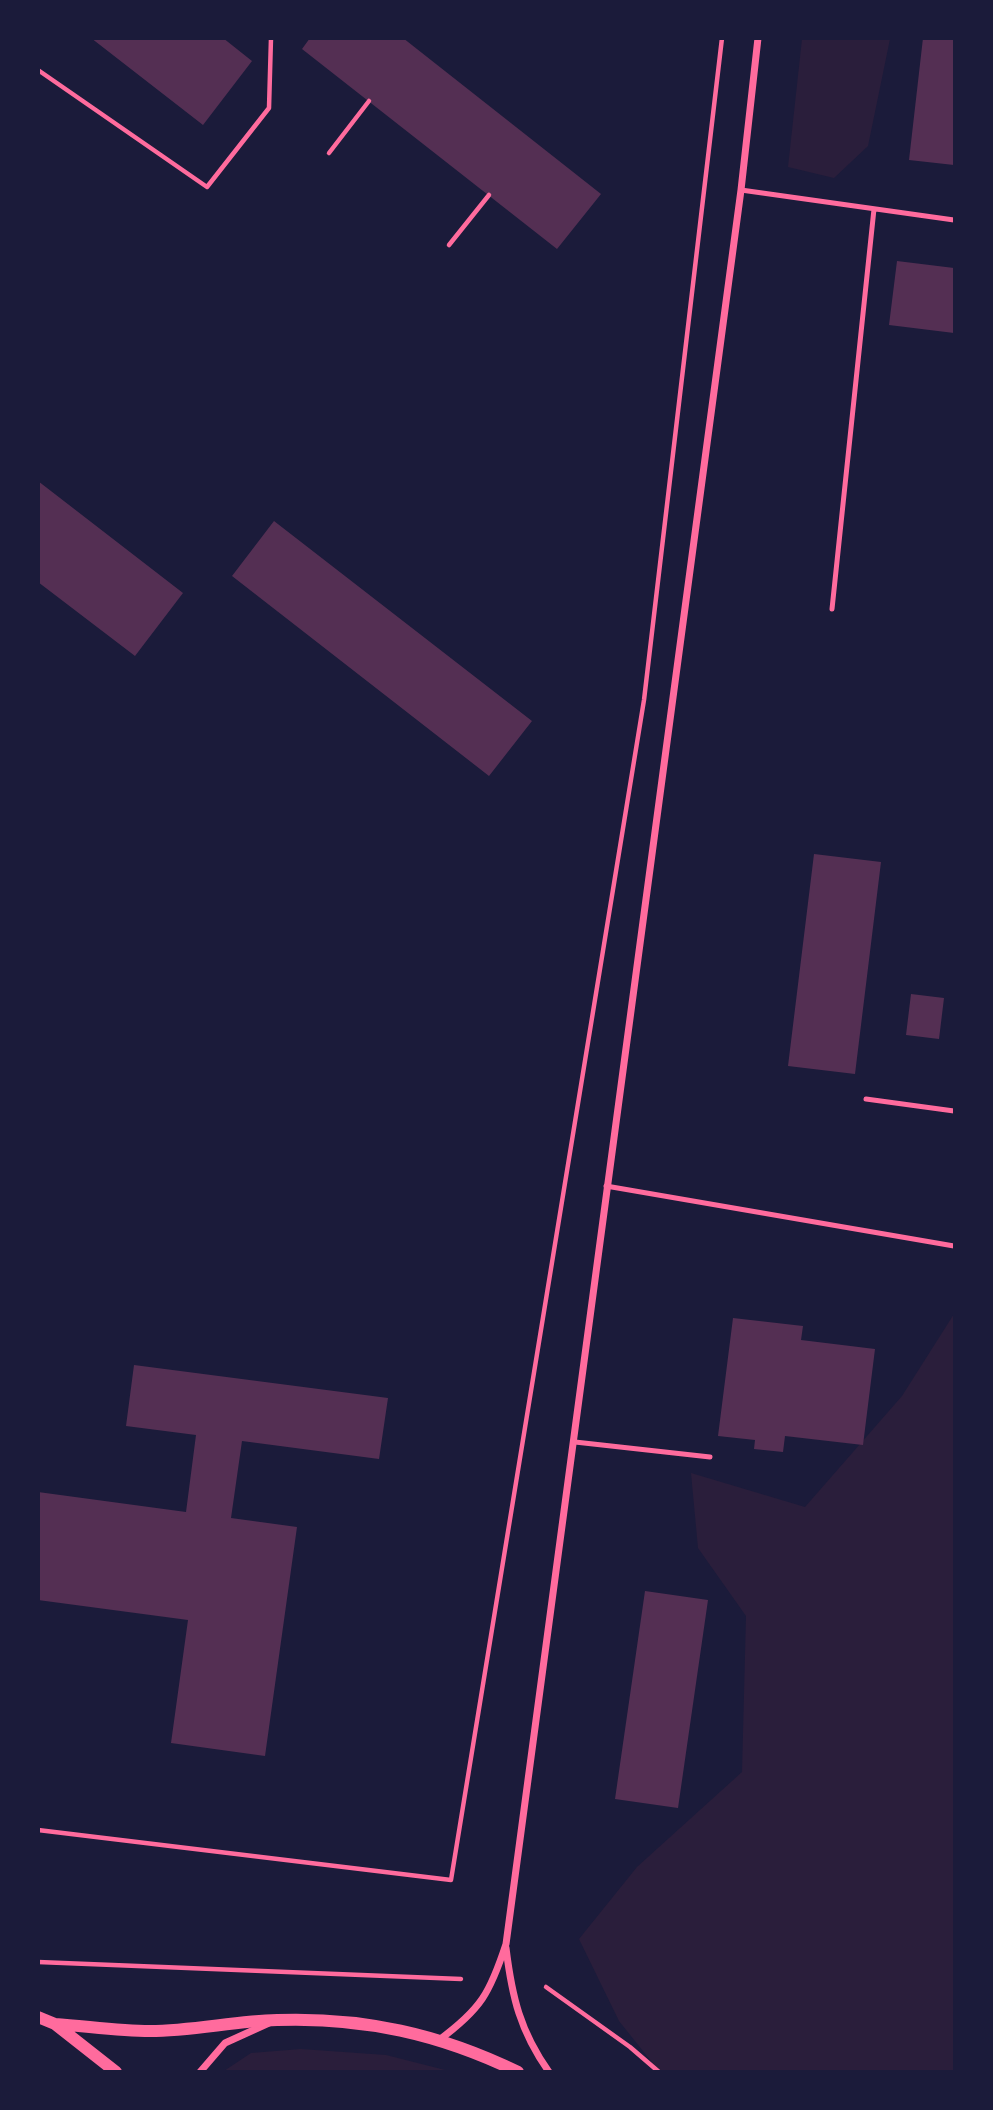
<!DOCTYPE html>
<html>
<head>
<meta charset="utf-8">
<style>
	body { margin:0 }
	#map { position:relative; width:993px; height:2110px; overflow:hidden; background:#1b1b3a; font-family:Barlow,sans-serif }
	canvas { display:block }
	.frame { position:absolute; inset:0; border:40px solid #1b1b3a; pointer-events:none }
</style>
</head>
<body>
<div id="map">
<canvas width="993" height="2110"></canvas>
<div class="frame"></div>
</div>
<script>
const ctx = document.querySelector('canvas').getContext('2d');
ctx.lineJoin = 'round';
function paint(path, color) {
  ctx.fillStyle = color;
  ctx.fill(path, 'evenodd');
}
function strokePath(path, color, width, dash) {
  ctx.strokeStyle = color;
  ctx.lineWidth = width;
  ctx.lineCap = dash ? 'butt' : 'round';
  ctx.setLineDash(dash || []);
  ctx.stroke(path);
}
paint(new Path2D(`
	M 802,39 L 890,39 L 868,146 L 834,178 L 788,167 Z
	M 954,1314 L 954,2071 L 659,2071 L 619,2021 L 579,1939 L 637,1867 L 742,1772 L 746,1616 L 698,1548 L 691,1473 L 805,1507 L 902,1396 Z
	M 301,2049 L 386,2055 L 449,2071 L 224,2071 L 251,2053 Z`), '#2a1e3b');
paint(new Path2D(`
	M 91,38 L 223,38 L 252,61 L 203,125 Z
	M 310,38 L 403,38 L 601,194 L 557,249 L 302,49 Z
	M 923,38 L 954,38 L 954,165 L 909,160 Z
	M 897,261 L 954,268 L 954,333 L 889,325 Z
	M 38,481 L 183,593 L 135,656 L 38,582 Z
	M 274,521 L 532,721 L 489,776 L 232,576 Z
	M 814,854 L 881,862 L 855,1074 L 788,1066 Z
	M 911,994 L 944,998 L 939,1039 L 906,1035 Z
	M 733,1318 L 803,1326 L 801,1340 L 875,1349 L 863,1445 L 785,1436 L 783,1452 L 754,1449 L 755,1440 L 718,1436 Z
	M 134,1365 L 388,1398 L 379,1459 L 242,1441 L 231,1518 L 297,1527 L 265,1756 L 171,1743 L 188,1620 L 38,1600 L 38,1492 L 186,1512 L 196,1435 L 126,1426 Z
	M 645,1591 L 708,1600 L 678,1808 L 615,1799 Z`), '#542f53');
strokePath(new Path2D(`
	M 38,70 L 207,187 L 269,108 L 271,38
	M 329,153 L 369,101
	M 449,245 L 489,195
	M 38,1830 L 451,1880 L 644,700 L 722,38
	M 38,1962 L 461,1979
	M 546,1987 L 630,2047 L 659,2072`), '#ff6b9d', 4.5);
strokePath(new Path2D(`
	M 741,190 L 954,220
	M 832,609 L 874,209
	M 866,1099 L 954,1111
	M 606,1186 L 954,1246
	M 575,1442 L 710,1457`), '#ff6b9d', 5);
strokePath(new Path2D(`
	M 506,1948 C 512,1997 520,2031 549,2072
	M 439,2040 C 481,2009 490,1993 506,1944 L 741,190 L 758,38
	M 200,2072 L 225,2043 L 269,2023`), '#ff6b9d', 7);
strokePath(new Path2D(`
	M 38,2017 L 55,2024 L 116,2072
	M 55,2024 C 86,2026 118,2031 150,2031 C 192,2031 235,2021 277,2020 C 363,2017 440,2034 518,2072`), '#ff6b9d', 12);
</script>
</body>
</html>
